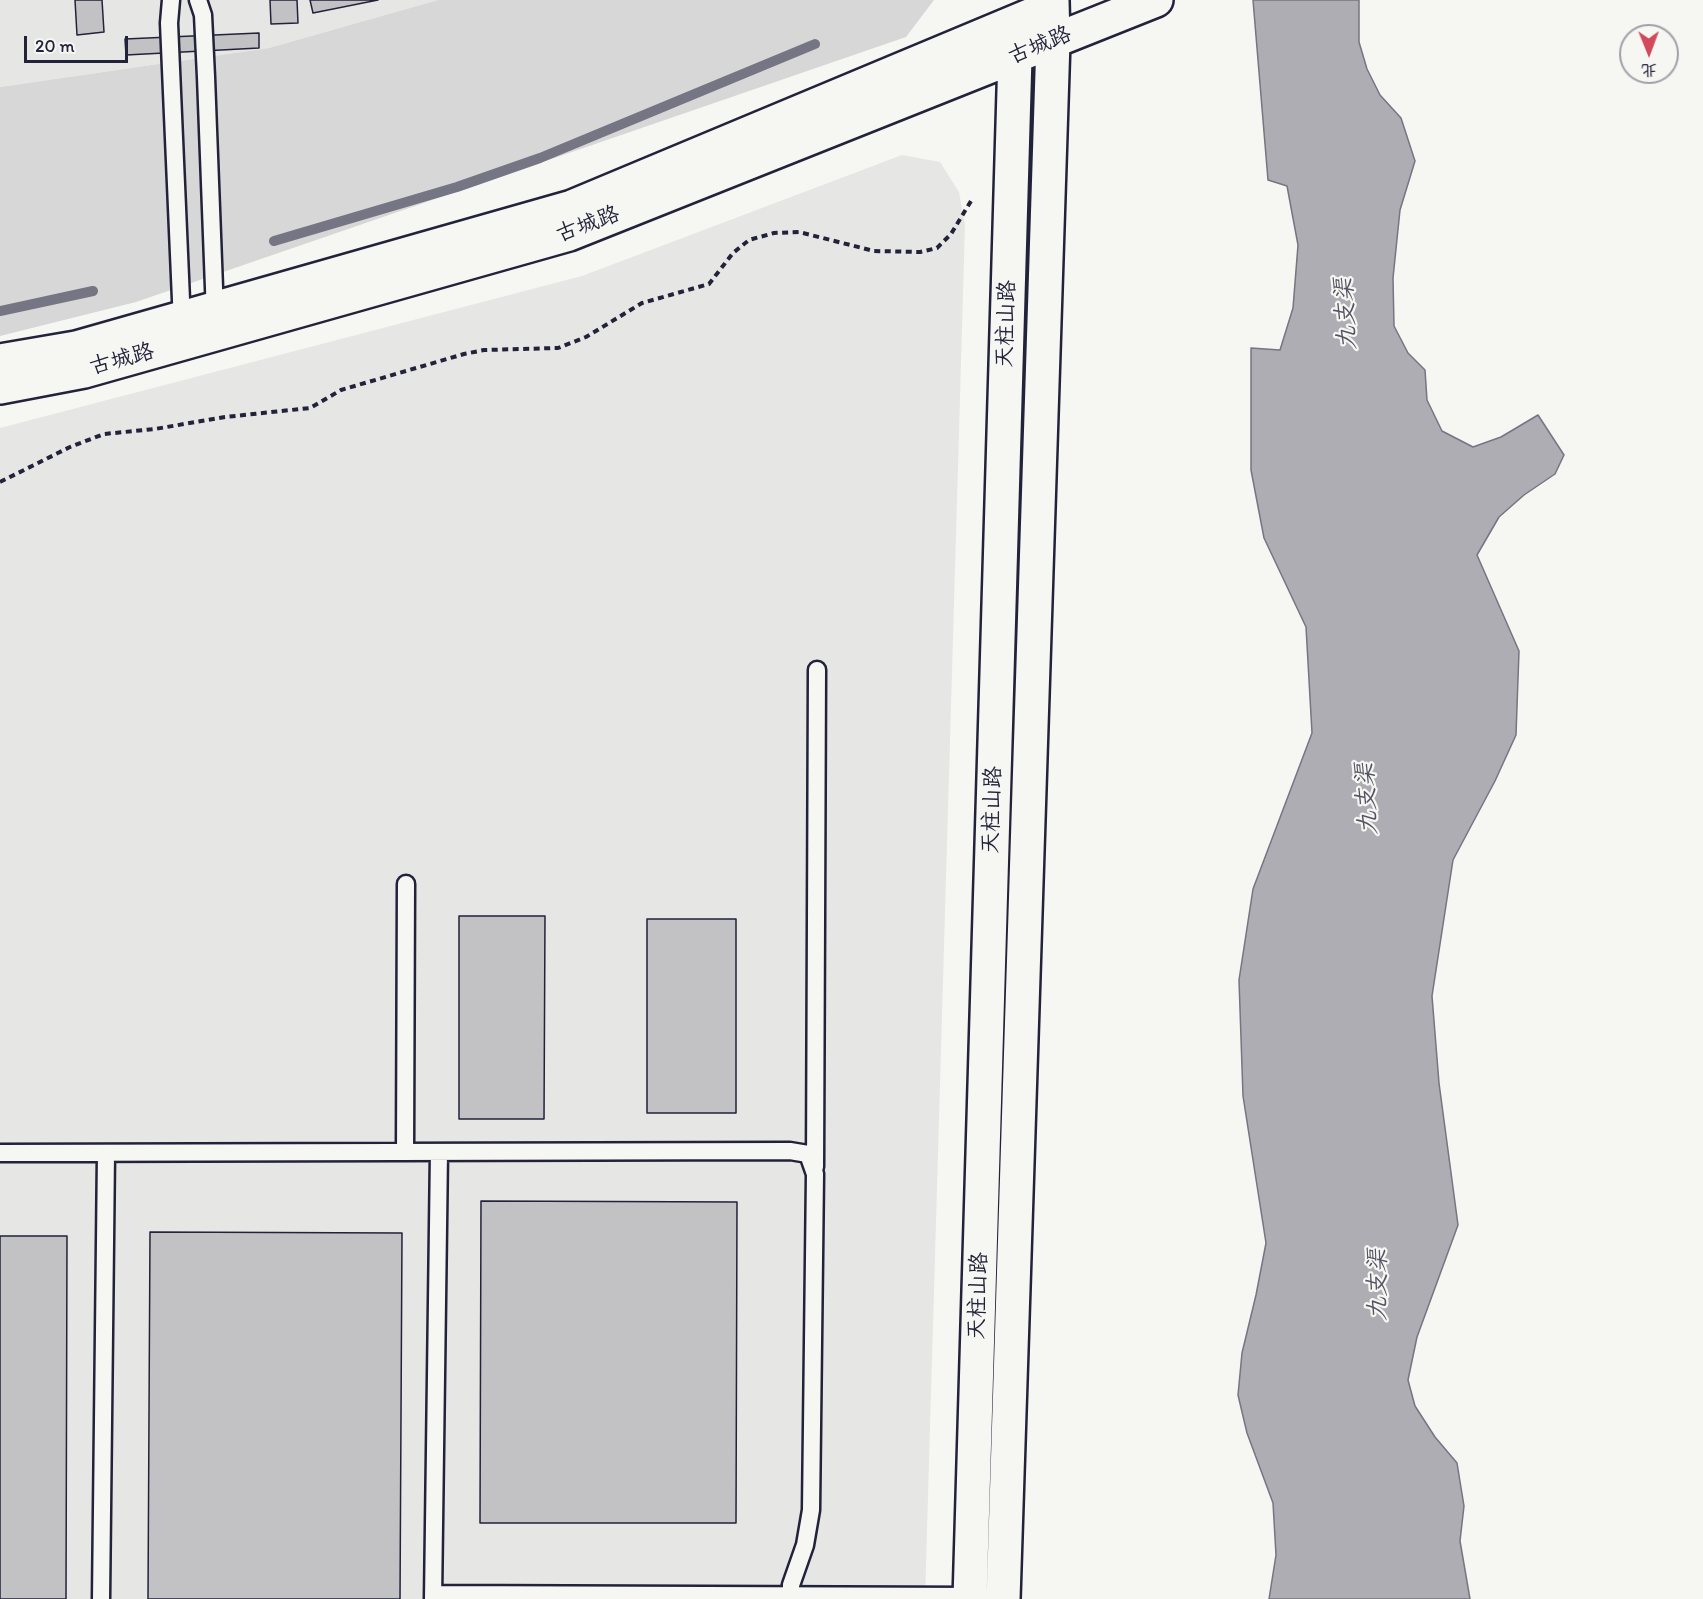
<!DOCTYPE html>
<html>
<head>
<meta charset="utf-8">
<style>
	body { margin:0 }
	#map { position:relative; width:1703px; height:1599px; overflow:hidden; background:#f6f6f2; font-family:Itim,"LXGW WenKai TC",sans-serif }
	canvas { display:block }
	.north { position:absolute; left:1619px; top:24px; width:60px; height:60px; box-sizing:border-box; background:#f6f6f2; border:2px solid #a1a1a9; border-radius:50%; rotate:179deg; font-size:16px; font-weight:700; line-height:24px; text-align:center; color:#22223b }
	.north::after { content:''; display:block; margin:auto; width:21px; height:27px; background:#d1495b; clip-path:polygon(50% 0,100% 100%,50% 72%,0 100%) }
	.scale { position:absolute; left:24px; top:36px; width:104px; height:27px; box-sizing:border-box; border:3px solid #22223b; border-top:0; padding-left:8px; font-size:18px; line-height:21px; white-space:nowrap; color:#22223b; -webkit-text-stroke:4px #f6f6f2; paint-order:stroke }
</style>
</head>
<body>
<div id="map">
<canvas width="1703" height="1599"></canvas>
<div class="north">北</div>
<div class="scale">20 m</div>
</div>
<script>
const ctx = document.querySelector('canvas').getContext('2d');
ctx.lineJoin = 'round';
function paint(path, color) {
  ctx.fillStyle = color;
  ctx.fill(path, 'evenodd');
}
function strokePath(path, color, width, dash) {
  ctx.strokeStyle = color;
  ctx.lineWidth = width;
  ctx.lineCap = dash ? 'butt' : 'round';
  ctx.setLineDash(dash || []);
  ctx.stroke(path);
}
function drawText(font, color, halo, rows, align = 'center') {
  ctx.font = font + ' Itim,"LXGW WenKai TC",sans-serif';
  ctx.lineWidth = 4.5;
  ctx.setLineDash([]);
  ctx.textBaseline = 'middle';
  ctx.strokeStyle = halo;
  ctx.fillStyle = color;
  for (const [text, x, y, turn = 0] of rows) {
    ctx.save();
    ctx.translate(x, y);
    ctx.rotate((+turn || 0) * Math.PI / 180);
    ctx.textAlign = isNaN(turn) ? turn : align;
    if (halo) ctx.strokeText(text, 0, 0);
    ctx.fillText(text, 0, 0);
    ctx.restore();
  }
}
paint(new Path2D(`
	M 0,0 L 438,0 L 269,48 L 0,87 Z
	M 902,155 L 940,162 L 959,192 L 965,225 L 925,1599 L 0,1599 L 0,428 L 582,276 Z`), '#e6e6e4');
paint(new Path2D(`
	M 438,0 L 934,0 L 906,37 L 136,302 L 0,336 L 0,87 L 269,48 Z`), '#d7d7d7');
const water = new Path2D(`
	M 1253,0 L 1359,0 L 1359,42 L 1367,69 L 1380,95 L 1401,118 L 1415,161 L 1400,210 L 1393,278 L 1394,326 L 1408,353 L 1425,370 L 1427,400 L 1442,431 L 1473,447 L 1501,437 L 1538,415 L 1564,455 L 1555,474 L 1524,495 L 1499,517 L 1477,555 L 1519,651 L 1516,735 L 1495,781 L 1453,860 L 1432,996 L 1439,1083 L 1458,1225 L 1417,1337 L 1408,1380 L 1415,1406 L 1435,1437 L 1457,1463 L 1464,1506 L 1460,1541 L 1470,1599 L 1269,1599 L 1276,1555 L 1273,1503 L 1247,1433 L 1238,1395 L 1242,1353 L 1256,1295 L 1266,1243 L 1243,1096 L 1239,980 L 1253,889 L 1312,733 L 1306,627 L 1264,538 L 1251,470 L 1251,348 L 1280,350 L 1293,308 L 1298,245 L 1287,186 L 1268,180 Z`);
paint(water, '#adadb3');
strokePath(water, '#757583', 1.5);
strokePath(new Path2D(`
	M 274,241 L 457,187 L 540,158 L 815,44
	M 0,311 L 93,291`), '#757583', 10);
const building = new Path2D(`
	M 75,0 L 102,0 L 104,32 L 77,35 Z
	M 270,0 L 297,0 L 298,23 L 271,24 Z
	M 310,0 L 378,0 L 313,13 Z
	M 259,33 L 259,48 L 126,55 L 125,39 Z
	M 459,916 L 545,916 L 544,1119 L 459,1119 Z
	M 647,919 L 736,919 L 736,1113 L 647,1113 Z
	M 481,1201 L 737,1202 L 736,1523 L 480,1523 Z
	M 150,1232 L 402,1233 L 400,1599 L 148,1599 Z
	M 0,1236 L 67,1236 L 66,1599 L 0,1599 Z`);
paint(building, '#c2c2c4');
strokePath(building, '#22223b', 1.5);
const lane = new Path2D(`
	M 171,0 L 169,23 L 182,323
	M 198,0 L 203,15 L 206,77 L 215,314
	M 405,1152 L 406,884
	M 0,1153 L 790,1151 L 808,1154 L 815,1174 L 811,1510 L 805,1545 L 791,1585 L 791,1599
	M 815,1167 L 817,670
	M 433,1594 L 975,1596
	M 101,1599 L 106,1153
	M 433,1599 L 439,1152`);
const secondary = new Path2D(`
	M 0,361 L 76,348 L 572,207 L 1034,14
	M 0,387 L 84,371 L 569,234 L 1156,0
	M 970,1599 L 1016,22
	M 1003,1599 L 1053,41 L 1052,0`);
strokePath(lane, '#22223b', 21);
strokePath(secondary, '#22223b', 38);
strokePath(new Path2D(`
	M 0,482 L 70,447 L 104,434 L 155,429 L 225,417 L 310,408 L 341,390 L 464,354 L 484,350 L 558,348 L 586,337 L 642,303 L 709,284 L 733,253 L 749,240 L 774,233 L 799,232 L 874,251 L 920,252 L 937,248 L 951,234 L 971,201`), '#22223b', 4, [6, 4.5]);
strokePath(lane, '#f6f6f2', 16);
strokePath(secondary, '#f6f6f2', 33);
drawText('22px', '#22223b', '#f6f6f2', [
	["古城路",1040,46,-22],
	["古城路",588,225,-20],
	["天柱山路",1007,324,-88],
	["古城路",122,360,-15],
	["天柱山路",993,810,-88],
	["天柱山路",979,1296,-88]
]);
drawText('italic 24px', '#535365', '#f6f6f2', [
	["九支渠",1347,314,-93],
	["九支渠",1368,799,-93],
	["九支渠",1379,1285,-90]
]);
</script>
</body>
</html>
